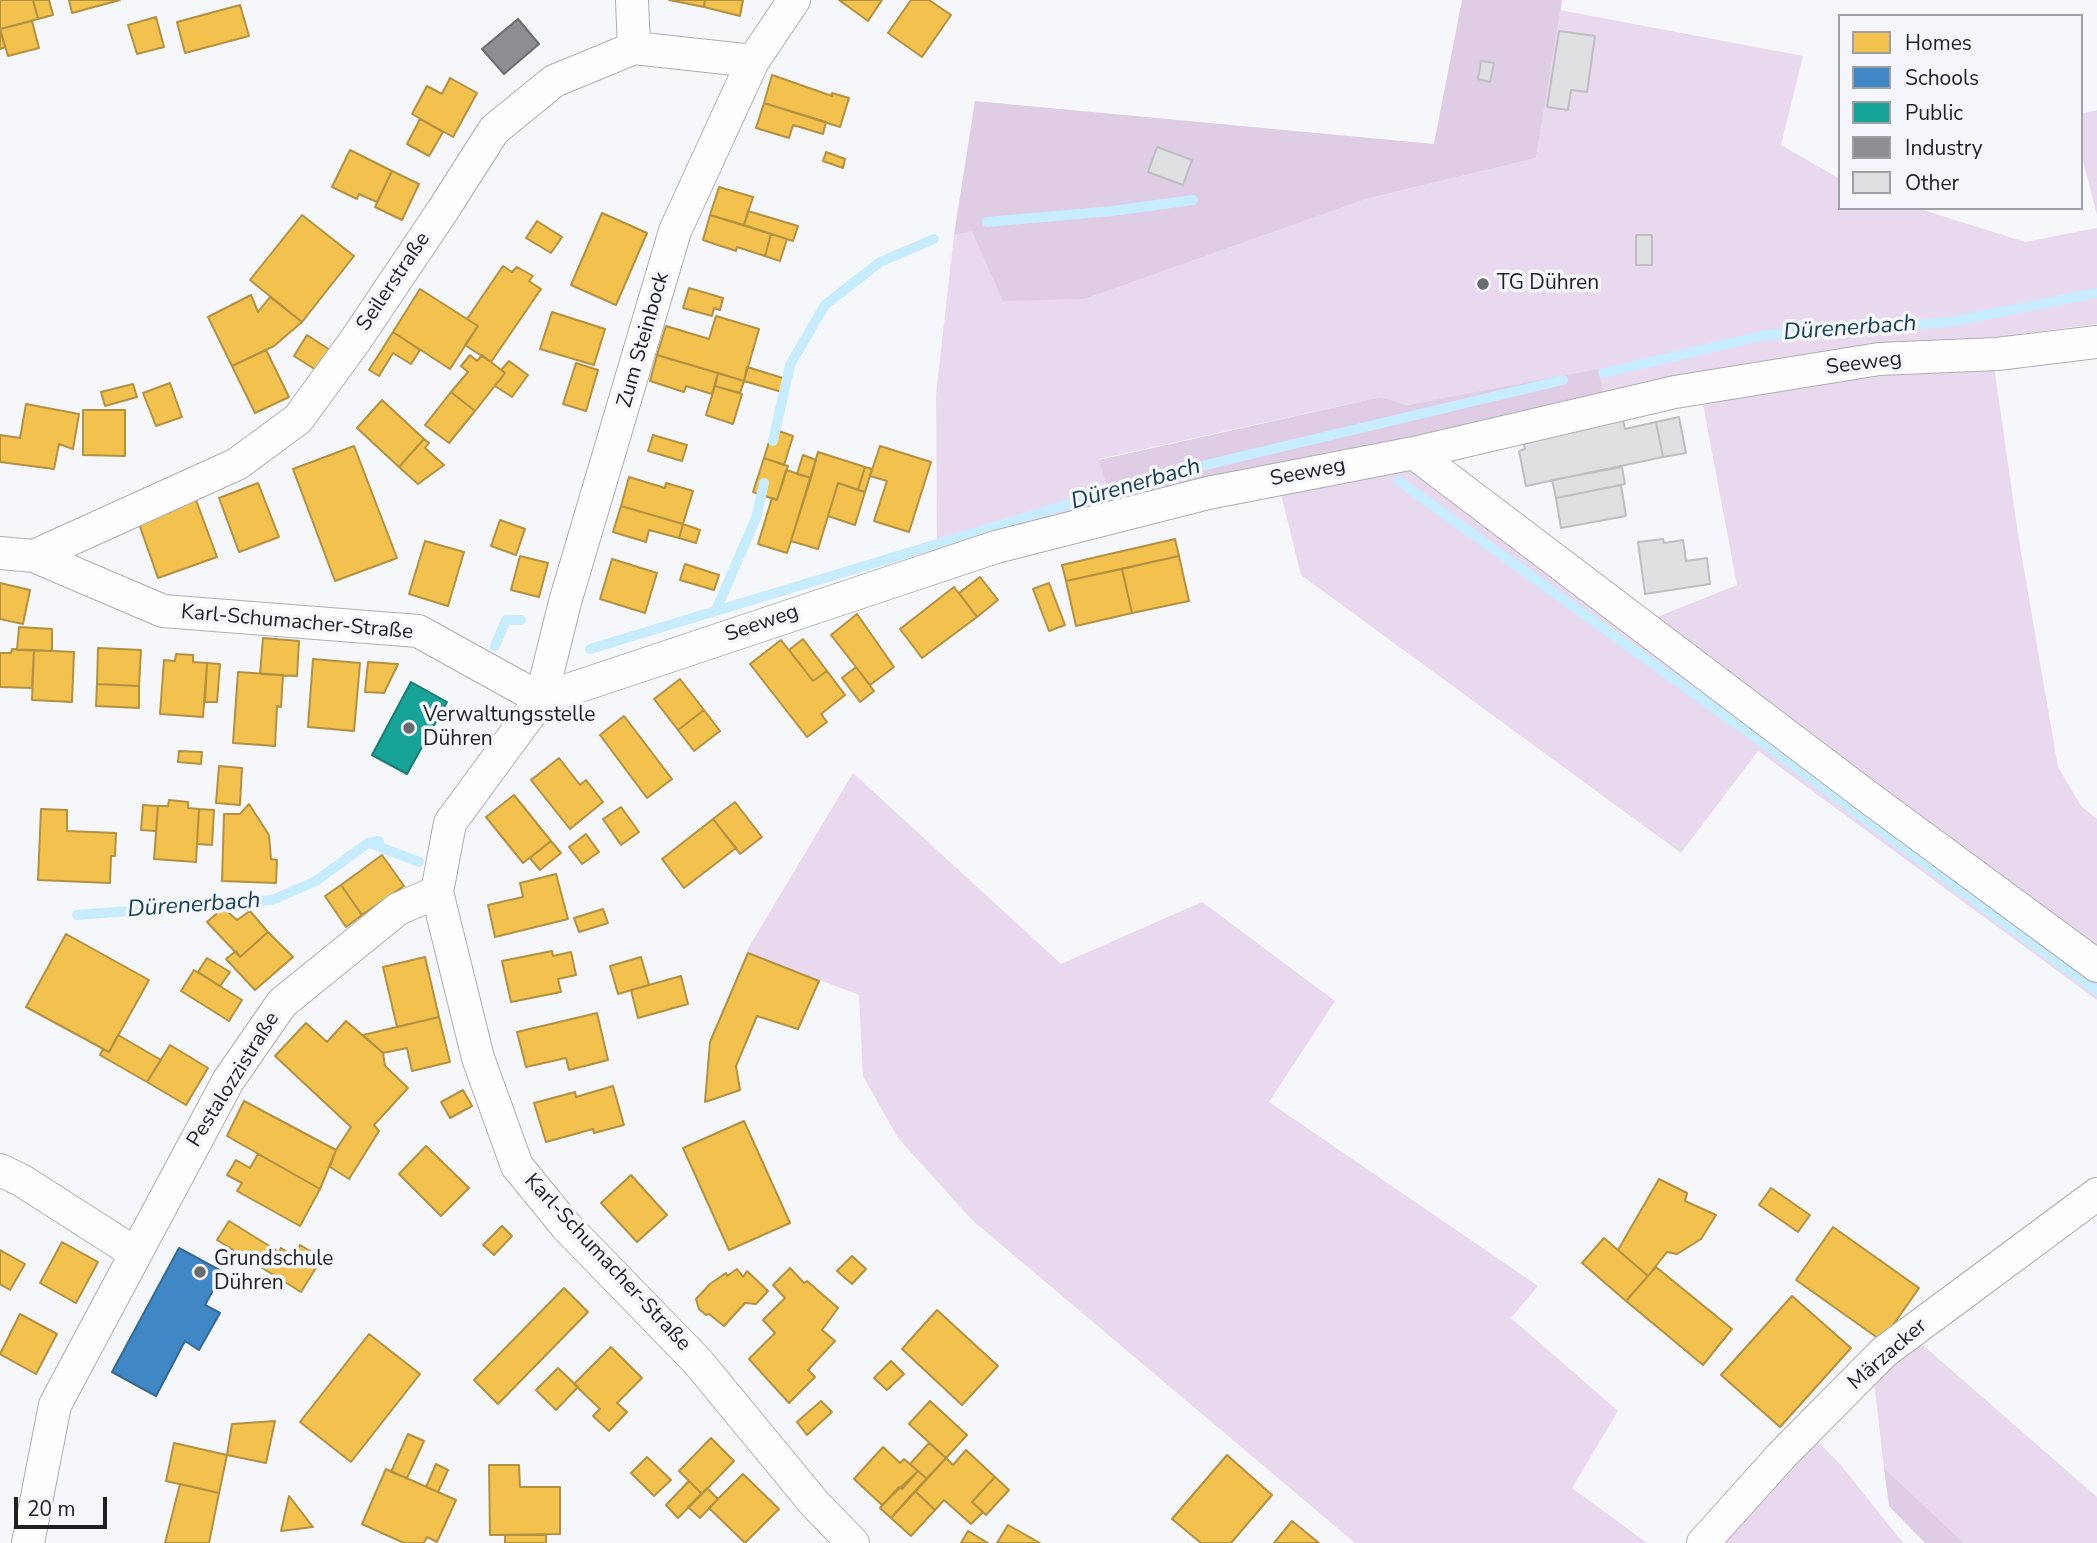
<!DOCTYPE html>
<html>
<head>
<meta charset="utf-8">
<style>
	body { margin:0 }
	#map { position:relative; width:2097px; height:1543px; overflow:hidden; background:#f6f7fb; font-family:"Nunito Sans",sans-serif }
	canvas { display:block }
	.legend { position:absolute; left:1838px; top:14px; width:245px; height:196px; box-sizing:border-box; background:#f5f6fc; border:2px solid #9fa0a5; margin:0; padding:9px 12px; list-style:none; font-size:21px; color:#1f2022 }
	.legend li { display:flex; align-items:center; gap:14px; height:35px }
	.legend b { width:35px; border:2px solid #9fa0a5 }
	.scale { position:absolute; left:14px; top:1497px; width:93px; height:32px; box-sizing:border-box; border:4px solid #1f2022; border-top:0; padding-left:9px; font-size:21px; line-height:24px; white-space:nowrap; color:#1f2022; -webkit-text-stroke:5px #f5f6fc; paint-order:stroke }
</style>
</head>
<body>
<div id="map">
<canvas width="2097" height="1543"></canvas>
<ul class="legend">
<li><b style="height:19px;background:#f2c14e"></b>Homes</li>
<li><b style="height:19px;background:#3f88c5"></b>Schools</li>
<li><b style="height:19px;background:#17a398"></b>Public</li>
<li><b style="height:19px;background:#8d8d92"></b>Industry</li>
<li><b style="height:19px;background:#dfe0e2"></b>Other</li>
</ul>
<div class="scale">20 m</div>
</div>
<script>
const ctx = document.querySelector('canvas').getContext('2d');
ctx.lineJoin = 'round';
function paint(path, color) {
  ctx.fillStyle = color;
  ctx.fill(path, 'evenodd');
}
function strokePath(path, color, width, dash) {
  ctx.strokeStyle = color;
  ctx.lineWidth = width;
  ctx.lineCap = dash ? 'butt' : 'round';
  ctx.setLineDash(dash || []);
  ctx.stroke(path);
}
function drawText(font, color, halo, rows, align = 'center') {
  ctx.font = font + ' "Nunito Sans",sans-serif';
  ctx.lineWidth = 7;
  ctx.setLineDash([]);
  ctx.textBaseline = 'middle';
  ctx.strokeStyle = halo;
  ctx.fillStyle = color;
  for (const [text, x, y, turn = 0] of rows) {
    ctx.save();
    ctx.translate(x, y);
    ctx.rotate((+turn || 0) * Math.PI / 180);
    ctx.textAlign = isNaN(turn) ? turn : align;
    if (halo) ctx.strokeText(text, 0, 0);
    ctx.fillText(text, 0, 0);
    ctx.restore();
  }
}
paint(new Path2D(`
	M 1560,10 L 1803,56 L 1781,145 L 1840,179 L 1840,208 L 1917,208 L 2025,242 L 2097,228 L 2097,324 L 1990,338 L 2019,541 L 2058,767 L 2081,806 L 2097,819 L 2097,1000 L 1758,751 L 1681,853 L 1301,575 L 1281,494 L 1417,464 L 1627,629 L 1737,585 L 1698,378 L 1604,399 L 1597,370 L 1407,405 L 1381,397 L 1099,459 L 1118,524 L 937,557 L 936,395 L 954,235 L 972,230 L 1085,299 L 1366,199 L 1536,158 Z
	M 2097,110 L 2097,215 L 2081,153 L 2081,114 Z
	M 853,773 L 1061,964 L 1202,902 L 1335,1001 L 1269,1102 L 1538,1286 L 1511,1318 L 1618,1411 L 1572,1488 L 1647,1543 L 1355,1543 L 972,1220 L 898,1138 L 863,1076 L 859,995 L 746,952 Z
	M 1917,1340 L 2097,1497 L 2097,1543 L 1964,1543 L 1884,1468 L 1873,1374 Z
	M 1814,1438 L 1840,1464 L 1903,1543 L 1721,1543 Z`), '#e9d9ef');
paint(new Path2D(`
	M 1462,0 L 1562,0 L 1536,158 L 1366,199 L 1085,299 L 1003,301 L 972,231 L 954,235 L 975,101 L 1434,144 Z
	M 1598,369 L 1604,399 L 1118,524 L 1099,460 L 1381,397 L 1407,405 Z
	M 1884,1468 L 1964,1543 L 1925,1543 L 1889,1506 Z`), '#decde4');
const homes = new Path2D(`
	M 0,0 L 33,0 L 38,19 L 0,29 L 5,47 L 0,49 Z
	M 33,0 L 49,0 L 53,15 L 38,19 Z
	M 69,0 L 120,0 L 72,13 Z
	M 669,0 L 705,0 L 704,7 Z
	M 705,0 L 743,0 L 740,16 L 704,7 Z
	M 839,0 L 882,0 L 868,21 Z
	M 911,0 L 929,0 L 951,15 L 922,57 L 888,33 Z
	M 240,5 L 249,36 L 185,53 L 177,22 Z
	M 156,17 L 164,47 L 137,54 L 128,25 Z
	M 32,21 L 39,48 L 8,56 L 0,29 Z
	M 772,75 L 832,96 L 832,93 L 849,98 L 840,127 L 764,103 Z
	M 450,78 L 477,93 L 453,137 L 412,114 L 427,86 L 442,94 Z
	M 764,103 L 826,122 L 823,134 L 793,125 L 789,138 L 756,128 Z
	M 420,119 L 443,132 L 429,156 L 407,144 Z
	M 350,150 L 392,171 L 377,202 L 359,194 L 357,199 L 332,187 Z
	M 826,152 L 845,159 L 843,168 L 823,161 Z
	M 392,171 L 419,184 L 402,220 L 375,207 Z
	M 719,187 L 753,197 L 744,225 L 710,215 Z
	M 748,211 L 798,226 L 793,241 L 744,225 Z
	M 602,213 L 647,233 L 616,305 L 571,285 Z
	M 302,215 L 354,256 L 302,322 L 250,280 Z
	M 710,215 L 771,234 L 765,256 L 737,247 L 736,251 L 703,240 Z
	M 537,221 L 562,237 L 551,253 L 526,238 Z
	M 771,234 L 787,239 L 780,261 L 765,256 Z
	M 503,266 L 512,272 L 517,267 L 533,276 L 529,281 L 541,289 L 491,362 L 465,345 L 478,326 L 467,319 Z
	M 689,288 L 723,298 L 720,310 L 714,308 L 712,316 L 683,308 Z
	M 420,289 L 478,326 L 450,369 L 393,332 Z
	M 251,295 L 258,312 L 270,297 L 302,322 L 274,346 L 232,366 L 208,317 Z
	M 552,312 L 605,329 L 594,365 L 540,349 Z
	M 716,316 L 759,329 L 744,381 L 657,355 L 666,326 L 709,339 Z
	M 393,332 L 420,350 L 411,364 L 393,353 L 379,376 L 369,370 Z
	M 307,335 L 330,350 L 316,370 L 294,356 Z
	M 266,350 L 289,397 L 255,413 L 232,366 Z
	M 470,355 L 477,361 L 482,355 L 505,373 L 475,411 L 451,392 L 468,372 L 461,366 Z
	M 657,355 L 718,373 L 712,394 L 686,386 L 684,392 L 650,381 Z
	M 509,361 L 528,375 L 512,397 L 495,386 L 505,373 L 501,370 Z
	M 576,363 L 598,370 L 586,411 L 563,404 Z
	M 747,367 L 786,379 L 782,392 L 744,381 Z
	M 718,373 L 744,381 L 740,393 L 715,386 Z
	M 170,383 L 182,417 L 156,426 L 143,393 Z
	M 133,384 L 137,397 L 105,406 L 101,392 Z
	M 715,386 L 742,394 L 733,424 L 706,415 Z
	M 451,392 L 475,411 L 449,443 L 425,425 Z
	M 382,400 L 424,439 L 399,467 L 357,428 Z
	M 26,404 L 79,414 L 73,449 L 59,444 L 54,469 L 0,462 L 0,435 L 20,438 Z
	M 83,410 L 125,410 L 125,456 L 83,455 Z
	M 773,429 L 793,436 L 784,465 L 764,458 Z
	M 653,435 L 687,445 L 682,461 L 648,451 Z
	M 424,439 L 429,443 L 425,448 L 444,465 L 418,484 L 399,467 Z
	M 354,446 L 397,558 L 335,581 L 293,469 Z
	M 880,446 L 931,462 L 909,532 L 874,521 L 887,481 L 870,476 Z
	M 818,452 L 865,467 L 858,490 L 838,483 L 818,549 L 791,541 Z
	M 803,455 L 816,460 L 811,478 L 797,474 Z
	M 764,458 L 788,466 L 777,500 L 753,492 Z
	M 865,467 L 872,469 L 865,492 L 858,490 Z
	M 786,470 L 811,478 L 787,553 L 758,544 L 772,498 L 777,500 Z
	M 629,477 L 665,488 L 666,483 L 693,491 L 683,524 L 621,506 Z
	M 258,483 L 279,537 L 239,552 L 219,498 Z
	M 838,483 L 865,492 L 855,525 L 828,516 Z
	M 196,500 L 217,557 L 158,578 L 138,521 Z
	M 621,506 L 683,524 L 679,538 L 649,530 L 646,542 L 613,532 Z
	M 500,520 L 525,529 L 516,555 L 491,546 Z
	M 683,524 L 700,530 L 696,543 L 679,538 Z
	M 1175,539 L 1179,556 L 1066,581 L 1062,565 Z
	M 425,541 L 464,552 L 448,606 L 409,594 Z
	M 520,556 L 548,563 L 539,597 L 511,590 Z
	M 1179,556 L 1189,601 L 1132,613 L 1122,569 Z
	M 612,559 L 657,573 L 645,613 L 600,599 Z
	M 685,564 L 719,575 L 714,590 L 680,580 Z
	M 1122,569 L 1132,613 L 1076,626 L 1066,581 Z
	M 980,577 L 998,600 L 977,617 L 959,593 Z
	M 0,583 L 30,590 L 23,624 L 0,619 Z
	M 1049,583 L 1065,625 L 1049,631 L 1033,589 Z
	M 954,587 L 977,617 L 922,658 L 900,629 Z
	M 857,614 L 894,667 L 870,685 L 831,635 Z
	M 19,627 L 52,629 L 52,651 L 17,650 Z
	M 263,638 L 299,641 L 297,676 L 260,674 Z
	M 803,639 L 827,671 L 813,681 L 789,650 Z
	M 781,640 L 813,681 L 827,671 L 845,695 L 821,714 L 827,722 L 807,737 L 750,664 Z
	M 98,648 L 141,650 L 139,686 L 97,684 Z
	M 12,649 L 34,650 L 32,688 L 0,687 L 0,653 L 11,653 Z
	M 34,650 L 74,652 L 72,702 L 32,700 Z
	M 176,654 L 193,655 L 193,662 L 207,663 L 203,717 L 160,714 L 164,660 L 175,661 Z
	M 313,659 L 360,663 L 354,731 L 308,727 Z
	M 368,662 L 398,664 L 384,693 L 365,692 Z
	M 207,663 L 220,664 L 217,702 L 205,702 Z
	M 856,667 L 874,691 L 860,702 L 842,678 Z
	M 238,672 L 283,675 L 281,707 L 277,706 L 275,746 L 233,743 Z
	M 680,679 L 704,710 L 678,730 L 654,699 Z
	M 97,684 L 139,686 L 139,708 L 96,706 Z
	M 704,710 L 720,731 L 694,751 L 678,730 Z
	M 624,716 L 672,779 L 647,798 L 600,735 Z
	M 179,751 L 202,752 L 201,764 L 178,762 Z
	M 559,758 L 580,785 L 586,780 L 603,802 L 570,829 L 531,780 Z
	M 219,766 L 242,768 L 240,805 L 216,803 Z
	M 514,795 L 551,841 L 523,863 L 486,817 Z
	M 169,800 L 188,802 L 188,808 L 199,809 L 196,862 L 154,859 L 158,806 L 168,806 Z
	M 735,802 L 762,837 L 740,854 L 713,819 Z
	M 249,804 L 269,835 L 271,859 L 277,860 L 276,883 L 222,881 L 224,814 L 240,814 Z
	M 143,805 L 158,806 L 156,831 L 141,830 Z
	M 621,807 L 639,832 L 621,845 L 603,819 Z
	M 41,809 L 67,810 L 67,831 L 116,833 L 115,856 L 111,856 L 110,883 L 38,880 Z
	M 199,809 L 214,810 L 212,845 L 197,844 Z
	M 713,819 L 736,848 L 684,888 L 662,859 Z
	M 586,834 L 599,852 L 582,864 L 569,847 Z
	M 551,841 L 561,853 L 540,870 L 530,858 Z
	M 382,855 L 404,886 L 362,915 L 341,885 Z
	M 556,874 L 568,919 L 495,937 L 488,905 L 523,897 L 520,883 Z
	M 341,885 L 362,915 L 346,927 L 325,896 Z
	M 223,908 L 237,920 L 250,911 L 268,932 L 240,957 L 207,922 Z
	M 603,909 L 608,923 L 579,932 L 574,918 Z
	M 268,932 L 293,957 L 255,990 L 226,959 L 236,951 L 240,957 Z
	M 66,934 L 149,980 L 109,1052 L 26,1007 Z
	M 552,951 L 553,956 L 571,952 L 576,975 L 558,979 L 561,992 L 511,1002 L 502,961 Z
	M 748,953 L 819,981 L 798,1029 L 757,1016 L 736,1066 L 740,1090 L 705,1102 L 710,1042 Z
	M 425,957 L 439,1017 L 397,1027 L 383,967 Z
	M 641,957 L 649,985 L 618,994 L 610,966 Z
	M 207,958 L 230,972 L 220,986 L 198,972 Z
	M 194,970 L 242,1000 L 229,1021 L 181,991 Z
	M 681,976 L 688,1004 L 638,1018 L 631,990 Z
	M 597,1013 L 608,1060 L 569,1070 L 566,1058 L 526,1067 L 517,1032 Z
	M 439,1017 L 450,1062 L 412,1071 L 407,1048 L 383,1053 L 363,1035 Z
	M 346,1021 L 383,1053 L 385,1066 L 408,1088 L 374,1125 L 379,1131 L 349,1179 L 330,1167 L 336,1150 L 351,1127 L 275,1056 L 306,1023 L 327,1042 Z
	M 118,1035 L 161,1060 L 147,1082 L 100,1055 L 103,1049 L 109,1052 Z
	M 170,1045 L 208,1068 L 186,1105 L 147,1082 Z
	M 613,1086 L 624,1125 L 594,1133 L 593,1129 L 546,1142 L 534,1103 L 575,1092 L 576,1097 Z
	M 463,1090 L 472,1106 L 450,1118 L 441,1102 Z
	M 244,1101 L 336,1150 L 320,1189 L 227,1136 Z
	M 744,1121 L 790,1223 L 729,1250 L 683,1148 Z
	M 426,1146 L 469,1188 L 441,1216 L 399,1174 Z
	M 258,1154 L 320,1189 L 300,1226 L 237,1191 L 242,1183 L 227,1175 L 236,1160 L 250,1168 Z
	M 631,1175 L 667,1215 L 637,1242 L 601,1203 Z
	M 1659,1179 L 1687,1193 L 1685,1201 L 1716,1215 L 1701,1239 L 1677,1254 L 1667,1252 L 1648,1276 L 1618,1250 Z
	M 1771,1188 L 1810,1215 L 1798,1232 L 1759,1205 Z
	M 229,1221 L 279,1252 L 281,1248 L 294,1256 L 300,1245 L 322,1258 L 301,1292 L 217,1240 Z
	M 502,1226 L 512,1236 L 494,1255 L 483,1245 Z
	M 1833,1227 L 1919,1288 L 1882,1341 L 1796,1280 Z
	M 1604,1238 L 1648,1276 L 1626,1301 L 1582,1263 Z
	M 62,1242 L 98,1262 L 76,1303 L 40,1283 Z
	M 0,1250 L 25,1264 L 10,1290 L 0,1284 Z
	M 852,1256 L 866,1269 L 852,1284 L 837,1271 Z
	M 1656,1267 L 1732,1329 L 1703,1365 L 1626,1301 Z
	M 790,1268 L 804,1283 L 807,1281 L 838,1308 L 822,1330 L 835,1341 L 808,1370 L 815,1377 L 789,1403 L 749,1359 L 775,1333 L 763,1320 L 785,1298 L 773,1285 Z
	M 737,1269 L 743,1277 L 747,1271 L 768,1291 L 756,1304 L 745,1303 L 724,1326 L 709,1314 L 706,1315 L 699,1309 L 696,1299 L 710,1284 L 726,1273 L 727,1276 Z
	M 564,1288 L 588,1312 L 498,1404 L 474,1380 Z
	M 1792,1296 L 1851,1348 L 1780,1427 L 1721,1375 Z
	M 937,1310 L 998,1366 L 962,1405 L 902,1349 Z
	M 20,1314 L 57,1334 L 36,1374 L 0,1354 Z
	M 369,1334 L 420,1374 L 351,1462 L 300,1422 Z
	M 611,1347 L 642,1378 L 617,1403 L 627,1412 L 609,1431 L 593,1416 L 600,1409 L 574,1384 Z
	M 891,1361 L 904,1374 L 887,1390 L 874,1378 Z
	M 558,1368 L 578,1387 L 556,1410 L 536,1390 Z
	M 821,1401 L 832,1412 L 807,1435 L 797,1422 Z
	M 930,1401 L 967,1435 L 946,1458 L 909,1424 Z
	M 275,1421 L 266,1463 L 227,1455 L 232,1424 Z
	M 408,1434 L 424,1441 L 407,1478 L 391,1472 Z
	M 711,1438 L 734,1461 L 702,1494 L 679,1471 Z
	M 174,1443 L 227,1455 L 219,1493 L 166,1481 Z
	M 929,1443 L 946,1458 L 927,1479 L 910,1464 Z
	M 883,1447 L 900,1463 L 904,1459 L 918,1471 L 882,1505 L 854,1479 Z
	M 966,1450 L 995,1477 L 972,1502 L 983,1512 L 971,1524 L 944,1500 L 935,1510 L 915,1491 L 946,1458 L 953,1465 Z
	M 1227,1455 L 1272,1495 L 1231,1543 L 1201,1543 L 1172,1519 Z
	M 647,1457 L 671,1480 L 654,1496 L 631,1473 Z
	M 436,1464 L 448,1470 L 438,1492 L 426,1487 Z
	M 489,1465 L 519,1465 L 520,1487 L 560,1487 L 560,1534 L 490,1535 Z
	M 386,1469 L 456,1500 L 437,1542 L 427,1537 L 424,1543 L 404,1543 L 362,1524 Z
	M 918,1471 L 927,1479 L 891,1518 L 880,1508 L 899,1487 L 902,1489 Z
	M 743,1474 L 779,1509 L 745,1543 L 709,1508 Z
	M 995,1477 L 1009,1490 L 986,1515 L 972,1502 Z
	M 689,1481 L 702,1494 L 678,1518 L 666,1505 Z
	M 180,1484 L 219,1493 L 209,1543 L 165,1543 Z
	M 707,1488 L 718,1499 L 700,1518 L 688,1507 Z
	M 915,1491 L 935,1510 L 911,1536 L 891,1518 Z
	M 289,1496 L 313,1527 L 281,1531 Z
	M 1292,1521 L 1319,1543 L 1274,1543 Z
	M 1008,1525 L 1040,1543 L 997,1543 Z
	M 968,1531 L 988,1543 L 961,1543 Z
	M 505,1535 L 546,1535 L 546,1543 L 505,1543 Z`);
paint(homes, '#f2c14e');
strokePath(homes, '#b39141', 2);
const schools = new Path2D(`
	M 179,1248 L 223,1272 L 205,1305 L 220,1313 L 199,1350 L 185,1341 L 156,1396 L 112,1372 Z`);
paint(schools, '#3f88c5');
strokePath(schools, '#356994', 2);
const public = new Path2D(`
	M 411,682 L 447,702 L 407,774 L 372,755 Z`);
paint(public, '#17a398');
strokePath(public, '#197c75', 2);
const industry = new Path2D(`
	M 518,19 L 539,44 L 504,74 L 482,49 Z`);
paint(industry, '#8d8d92');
strokePath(industry, '#6c6c70', 2);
strokePath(new Path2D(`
	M 987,222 L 1112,211 L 1193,200
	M 1604,373 L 1765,335 L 1950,322 L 2097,293
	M 773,441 L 790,365 L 825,305 L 880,262 L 934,239
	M 1399,481 L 1766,745 L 2097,991
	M 716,610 L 756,518 L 764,483
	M 495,646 L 506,620 L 521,620
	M 590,649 L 1172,473 L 1563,380
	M 370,843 L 419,862
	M 77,915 L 272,900 L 316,881 L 368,843 L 379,841`), '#c7ecfe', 10);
const building = new Path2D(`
	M 1559,31 L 1595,36 L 1587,92 L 1571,90 L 1568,110 L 1547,107 Z
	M 1481,61 L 1494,63 L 1490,82 L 1478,79 Z
	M 1157,147 L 1192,160 L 1183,185 L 1148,172 Z
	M 1636,235 L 1652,235 L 1652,265 L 1636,265 Z
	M 1679,417 L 1686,453 L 1663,457 L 1656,422 Z
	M 1623,420 L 1625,429 L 1656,422 L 1663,457 L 1526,486 L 1519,451 L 1525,449 L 1523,441 Z
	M 1622,467 L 1625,484 L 1556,498 L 1552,480 Z
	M 1621,485 L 1626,516 L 1561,528 L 1556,498 Z
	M 1663,539 L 1664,543 L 1683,540 L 1686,561 L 1707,558 L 1710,584 L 1645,594 L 1638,542 Z`);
paint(building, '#dfe0e2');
strokePath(building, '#bebfc1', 2);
const minor = new Path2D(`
	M 632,0 L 634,48
	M 794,0 L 753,61 L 675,231 L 565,602 L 541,699 L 450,823 L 437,892 L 478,1058 L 517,1166 L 566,1226 L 698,1362 L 815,1504 L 853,1543
	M 1414,453 L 1868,797 L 2097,966
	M 0,553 L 34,556 L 163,611 L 418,631 L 541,699
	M 34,556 L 237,464 L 298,419 L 355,341 L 443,210 L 494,130 L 554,81 L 634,48 L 753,61
	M 541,699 L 996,547 L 1208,493 L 1414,453 L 1675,392 L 1879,359 L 1997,354 L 2097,342
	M 0,1170 L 21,1180 L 135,1253
	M 28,1543 L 55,1405 L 228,1081 L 282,1003 L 398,909 L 437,892
	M 1703,1543 L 1782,1455 L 1884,1352 L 2097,1194`);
strokePath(minor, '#adaeb1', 34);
strokePath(minor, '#fefefe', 32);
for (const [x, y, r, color] of [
	[1483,284,7,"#6a6b6e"],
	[409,728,7,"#6a6b6e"],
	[200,1272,7,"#6a6b6e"]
]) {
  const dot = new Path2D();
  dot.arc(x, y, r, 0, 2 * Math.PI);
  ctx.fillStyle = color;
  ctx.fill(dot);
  strokePath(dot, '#f5f6fc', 2.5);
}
drawText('21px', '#1f2022', '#f5f6fc', [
	["Seilerstraße",394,282,-56],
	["Zum Steinbock",644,340,-74],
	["Seeweg",1864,364,-7],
	["Seeweg",1308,473,-11],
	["Karl-Schumacher-Straße",297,623,5],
	["Seeweg",762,624,-19],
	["Pestalozzistraße",234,1080,-58],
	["Karl-Schumacher-Straße",607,1263,47],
	["Märzacker",1888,1355,-41]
]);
drawText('21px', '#1f2022', '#f5f6fc', [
	["TG Dühren",1497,284],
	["Verwaltungsstelle",423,716],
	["Dühren",423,740],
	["Grundschule",214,1260],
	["Dühren",214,1284]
], 'left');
drawText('italic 23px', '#164253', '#f5f6fc', [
	["Dürenerbach",1850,329,-4],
	["Dürenerbach",1136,485,-16],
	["Dürenerbach",194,906,-4]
]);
</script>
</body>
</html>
